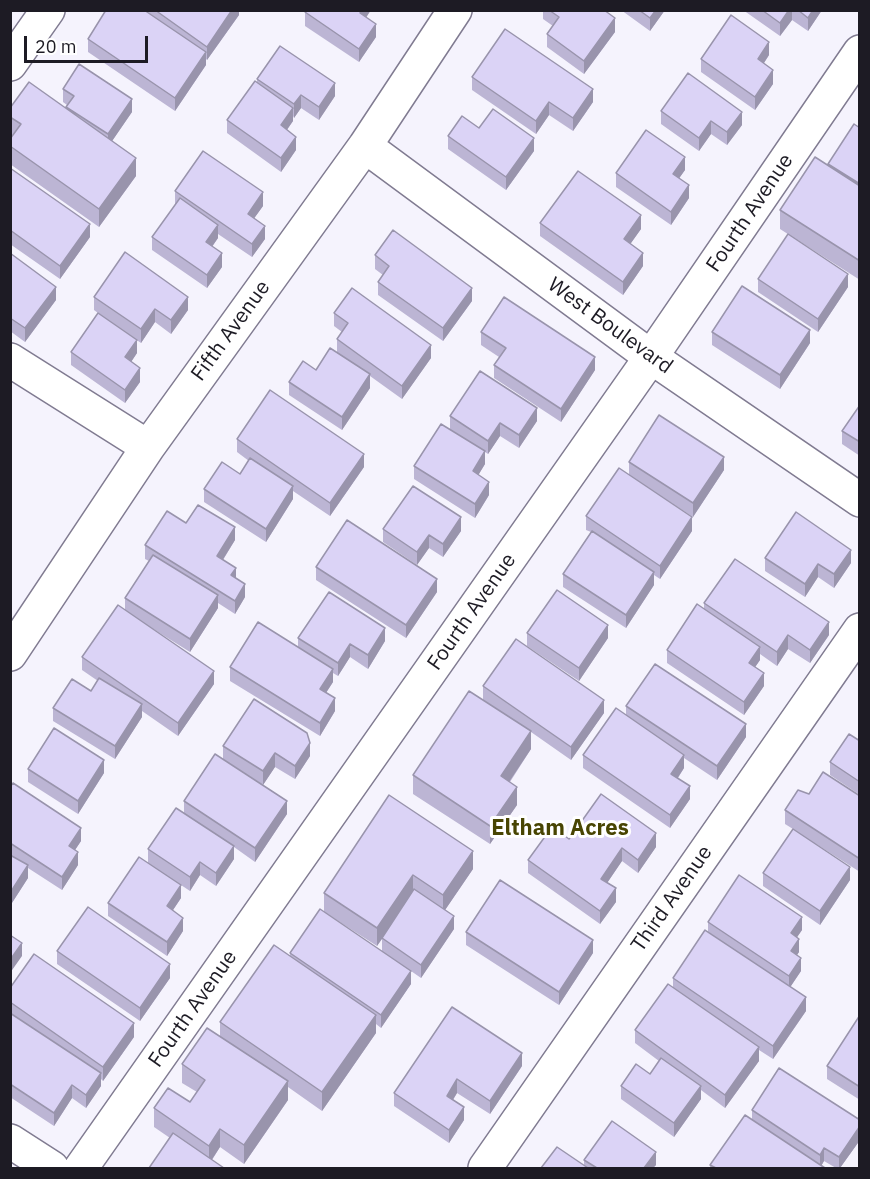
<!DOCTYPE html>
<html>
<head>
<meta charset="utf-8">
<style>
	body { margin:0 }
	#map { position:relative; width:870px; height:1179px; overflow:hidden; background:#f5f3fd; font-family:"IBM Plex Sans",sans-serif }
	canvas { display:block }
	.frame { position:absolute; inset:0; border:12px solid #1d1b24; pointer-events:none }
	.scale { position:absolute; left:24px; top:36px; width:124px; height:27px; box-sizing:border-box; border:3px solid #1d1b24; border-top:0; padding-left:8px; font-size:18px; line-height:21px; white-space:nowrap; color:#1d1b24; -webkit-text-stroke:4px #fff; paint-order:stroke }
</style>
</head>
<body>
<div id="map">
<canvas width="870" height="1179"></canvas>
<div class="frame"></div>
<div class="scale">20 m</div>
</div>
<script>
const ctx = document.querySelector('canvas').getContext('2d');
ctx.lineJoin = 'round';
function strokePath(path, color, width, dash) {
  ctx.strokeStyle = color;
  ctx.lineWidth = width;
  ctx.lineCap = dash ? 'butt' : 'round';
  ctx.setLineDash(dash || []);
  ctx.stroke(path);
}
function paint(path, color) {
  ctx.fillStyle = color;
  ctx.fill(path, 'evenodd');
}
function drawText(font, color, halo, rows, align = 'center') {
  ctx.font = font + ' "IBM Plex Sans",sans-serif';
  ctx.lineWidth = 6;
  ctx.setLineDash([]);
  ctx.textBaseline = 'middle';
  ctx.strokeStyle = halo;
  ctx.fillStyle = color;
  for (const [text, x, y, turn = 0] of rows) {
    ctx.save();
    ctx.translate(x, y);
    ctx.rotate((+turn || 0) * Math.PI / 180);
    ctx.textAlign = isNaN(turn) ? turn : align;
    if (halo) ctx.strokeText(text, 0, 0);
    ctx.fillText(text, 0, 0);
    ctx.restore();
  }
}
const minor = new Path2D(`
	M 10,64 L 48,10
	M 365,146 L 651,357 L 860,500
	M 10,360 L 148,447
	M 10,654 L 148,447 L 365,146 L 455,10
	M 10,1141 L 52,1168
	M 81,1168 L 651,357 L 860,52
	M 485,1168 L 860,630`);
strokePath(minor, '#807b91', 36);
strokePath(minor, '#fff', 33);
paint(new Path2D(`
	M 106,10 L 239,10 L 239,15 L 207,60 L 206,59 L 206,65 L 175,111 L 88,52 L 88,39 Z
	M 543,10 L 604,10 L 615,32 L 584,74 L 547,47 L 547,34 L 553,26 L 543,19 Z
	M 621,10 L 665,10 L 650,31 Z
	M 743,10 L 822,10 L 808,31 L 792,20 L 780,36 Z
	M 305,12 L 366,17 L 376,37 L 359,62 L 305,26 Z
	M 769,55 L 764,63 L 773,84 L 755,110 L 701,72 L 701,59 Z
	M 472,77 L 593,102 L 573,131 L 549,115 L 536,134 L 472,90 Z
	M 257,79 L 335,96 L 319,120 L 301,108 L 294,118 L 293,116 L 293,121 L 287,130 L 296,150 L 281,172 L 227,133 L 227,120 L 257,83 Z
	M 63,89 L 132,112 L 112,141 L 136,176 L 99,227 L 10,164 L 10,139 L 12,136 L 10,135 L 10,117 L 66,108 L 67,105 L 63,102 Z
	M 661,111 L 742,125 L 727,145 L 711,134 L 699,151 L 661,124 Z
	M 479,128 L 534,151 L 506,190 L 448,149 L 448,136 Z
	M 860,128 L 860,280 L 780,229 L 780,210 L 828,165 L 828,164 Z
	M 10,168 L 90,237 L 60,279 L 10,244 Z
	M 685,170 L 679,178 L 689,198 L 671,225 L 616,187 L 616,173 Z
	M 175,191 L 263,206 L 254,218 L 265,239 L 252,257 L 218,234 L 218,238 L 212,247 L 222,267 L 207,288 L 152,250 L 152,237 L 175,205 Z
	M 540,223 L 641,229 L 630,244 L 643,266 L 623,295 L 540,236 Z
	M 10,253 L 56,300 L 25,342 L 10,331 Z
	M 375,255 L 472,301 L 443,341 L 378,295 L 378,282 L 383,275 L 375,269 Z
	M 758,279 L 848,287 L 818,332 L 758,292 Z
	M 94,297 L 188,310 L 171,334 L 155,322 L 141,343 L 125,332 L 137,353 L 131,362 L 140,382 L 125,403 L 71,365 L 71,352 L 98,313 L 94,310 Z
	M 334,313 L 431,358 L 402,399 L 370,376 L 370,388 L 342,430 L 289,395 L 289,382 L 316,370 L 337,352 L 337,339 L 342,332 L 334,326 Z
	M 481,332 L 595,370 L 561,422 L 494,378 L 494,365 L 499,357 L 481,345 Z
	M 712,332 L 810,343 L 780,389 L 712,345 Z
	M 860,405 L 860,456 L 842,444 L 842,431 Z
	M 450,416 L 537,421 L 519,448 L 500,436 L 488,454 L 485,452 L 485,464 L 478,475 L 489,495 L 475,518 L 414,479 L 414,466 L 450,429 Z
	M 237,439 L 364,467 L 330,516 L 293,491 L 293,499 L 266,542 L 204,502 L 204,489 L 240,474 L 249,461 L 237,452 Z
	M 629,462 L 724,470 L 693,517 L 630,476 L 692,531 L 660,579 L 654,575 L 654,585 L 626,628 L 563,587 L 563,574 L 591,532 L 586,530 L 586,516 L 629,475 Z
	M 186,523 L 235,540 L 223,560 L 236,578 L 245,597 L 235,614 L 218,603 L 218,608 L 190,652 L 150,627 L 214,684 L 178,736 L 142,711 L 142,717 L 115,759 L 53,721 L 53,708 L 91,691 L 98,681 L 82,670 L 82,657 L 125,610 L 125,598 L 149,561 L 145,559 L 145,545 Z
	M 383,529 L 461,531 L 443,557 L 429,548 L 417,565 L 383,542 Z
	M 765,558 L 851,563 L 834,588 L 818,577 L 805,597 L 765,571 Z
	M 316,567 L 437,592 L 406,638 L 316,580 Z
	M 704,603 L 829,635 L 810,663 L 788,649 L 777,666 L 760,654 L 760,660 L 755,667 L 764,686 L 744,715 L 667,663 L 667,650 L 704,609 Z
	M 527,633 L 608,638 L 579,681 L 527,646 Z
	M 298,638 L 385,641 L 368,669 L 350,657 L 338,676 L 333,673 L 333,682 L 326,693 L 335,711 L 320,736 L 230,681 L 230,667 L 298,647 Z
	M 483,686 L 604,713 L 571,760 L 531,732 L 531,749 L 510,782 L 517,805 L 490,844 L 413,794 L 413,775 L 483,699 Z
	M 626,706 L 746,737 L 717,780 L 684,758 L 684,768 L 678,778 L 690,799 L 670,828 L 583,768 L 583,755 L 626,715 Z
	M 860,741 L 860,795 L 830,775 L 830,762 Z
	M 223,746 L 310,756 L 295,779 L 275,767 L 263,785 L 223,759 Z
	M 28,769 L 104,773 L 78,814 L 28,782 Z
	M 10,787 L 81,841 L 75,850 L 78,865 L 62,890 L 28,868 L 28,878 L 10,906 Z
	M 809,794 L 860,796 L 860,872 L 816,844 L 850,880 L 820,925 L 763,886 L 763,873 L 793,829 L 785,824 L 785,810 Z
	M 389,795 L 473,869 L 445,910 L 454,929 L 421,978 L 411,971 L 411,984 L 381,1028 L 376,1024 L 376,1033 L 322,1111 L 288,1087 L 288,1100 L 244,1164 L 220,1147 L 212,1160 L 170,1138 L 154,1127 L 154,1108 L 190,1102 L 197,1092 L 182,1083 L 182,1064 L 220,1036 L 220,1022 L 290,956 L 290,953 L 382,951 L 382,939 L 377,946 L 324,912 L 324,893 Z
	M 184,801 L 287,814 L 255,862 L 234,847 L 234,859 L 216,886 L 200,875 L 190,891 L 181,885 L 181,898 L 173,910 L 183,931 L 167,956 L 108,916 L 108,903 L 148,862 L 148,849 L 184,813 Z
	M 569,839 L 656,847 L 638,873 L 622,861 L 607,883 L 616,902 L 600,924 L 528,873 L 528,860 Z
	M 708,922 L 802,930 L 797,937 L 799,952 L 797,955 L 801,971 L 790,987 L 806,1011 L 773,1059 L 759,1050 L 759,1061 L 725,1108 L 701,1090 L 701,1099 L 674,1137 L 621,1099 L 621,1086 L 650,1074 L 659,1061 L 635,1043 L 635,1030 L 673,987 L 673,978 L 708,931 Z
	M 466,932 L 593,953 L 559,1005 L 466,945 Z
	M 57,951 L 170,978 L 140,1021 L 57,964 Z
	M 10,988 L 134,1037 L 103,1081 L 101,1079 L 101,1086 L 86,1108 L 72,1098 L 54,1126 L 10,1097 Z
	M 860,1015 L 860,1100 L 827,1079 L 827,1066 Z
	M 522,1066 L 490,1114 L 457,1093 L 453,1100 L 464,1120 L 449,1143 L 394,1106 L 394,1093 Z
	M 752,1110 L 860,1140 L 840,1168 L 836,1168 L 824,1161 L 821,1166 L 825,1168 L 710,1168 L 710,1165 L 752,1119 Z
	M 584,1160 L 656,1165 L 653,1168 L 541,1168 L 584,1166 Z`), '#bcb5d4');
paint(new Path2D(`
	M 232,10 L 239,10 L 239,15 L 207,60 L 207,47 Z
	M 362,10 L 371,10 L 360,27 L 360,13 Z
	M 656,10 L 665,10 L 650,31 L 650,18 Z
	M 789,10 L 792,10 L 792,20 L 780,36 L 780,23 Z
	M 813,10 L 822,10 L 808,31 L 808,18 Z
	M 615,18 L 615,32 L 584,74 L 584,61 Z
	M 376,24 L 376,37 L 359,62 L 359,49 Z
	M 769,42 L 769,55 L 758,72 L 758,59 Z
	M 206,52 L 206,65 L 175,111 L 175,98 Z
	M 773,70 L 773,84 L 755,110 L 755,97 Z
	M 335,83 L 335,96 L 319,120 L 319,107 Z
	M 593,89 L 593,102 L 573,131 L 573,118 Z
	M 301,95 L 301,108 L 294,118 L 294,104 Z
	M 132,99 L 132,112 L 108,147 L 108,134 Z
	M 549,102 L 549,115 L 536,134 L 536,121 Z
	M 293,108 L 293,121 L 281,138 L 281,125 Z
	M 742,112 L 742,125 L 727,145 L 727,132 Z
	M 711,121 L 711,134 L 699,151 L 699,138 Z
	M 296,137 L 296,150 L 281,172 L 281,158 Z
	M 534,138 L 534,151 L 506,190 L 506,177 Z
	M 685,157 L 685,170 L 673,187 L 673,174 Z
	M 136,158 L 136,176 L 99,227 L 99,209 Z
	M 689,185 L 689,198 L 671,225 L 671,212 Z
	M 263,192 L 263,206 L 248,227 L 248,214 Z
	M 641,215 L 641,229 L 624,253 L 624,239 Z
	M 90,224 L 90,237 L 60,279 L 60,266 Z
	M 218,225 L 218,238 L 206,255 L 206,242 Z
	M 265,226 L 265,239 L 252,257 L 252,244 Z
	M 222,253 L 222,267 L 207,288 L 207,275 Z
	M 643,253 L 643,266 L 623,295 L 623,282 Z
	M 848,274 L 848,287 L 818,332 L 818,319 Z
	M 56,287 L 56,300 L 25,342 L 25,328 Z
	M 472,288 L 472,301 L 443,341 L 443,328 Z
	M 188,297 L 188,310 L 171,334 L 171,320 Z
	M 155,309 L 155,322 L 141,343 L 141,329 Z
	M 810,330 L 810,343 L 780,389 L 780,375 Z
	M 137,340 L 137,353 L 125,371 L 125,357 Z
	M 431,345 L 431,358 L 402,399 L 402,386 Z
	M 595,357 L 595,370 L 561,422 L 561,409 Z
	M 140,368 L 140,382 L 125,403 L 125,390 Z
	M 370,374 L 370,388 L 342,430 L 342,417 Z
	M 537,408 L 537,421 L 519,448 L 519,435 Z
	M 500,423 L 500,436 L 488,454 L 488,441 Z
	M 485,451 L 485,464 L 473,484 L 473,471 Z
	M 364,454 L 364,467 L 330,516 L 330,503 Z
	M 724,457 L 724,470 L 693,517 L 693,503 Z
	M 489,482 L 489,495 L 475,518 L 475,504 Z
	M 293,486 L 293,499 L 266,542 L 266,529 Z
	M 461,517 L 461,531 L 443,557 L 443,544 Z
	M 692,517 L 692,531 L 660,579 L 660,566 Z
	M 235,527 L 235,540 L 217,569 L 217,556 Z
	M 429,535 L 429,548 L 417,565 L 417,552 Z
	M 851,550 L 851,563 L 834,588 L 834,574 Z
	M 818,564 L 818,577 L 805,597 L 805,584 Z
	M 236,568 L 236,581 L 231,575 Z
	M 654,572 L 654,585 L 626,628 L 626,615 Z
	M 437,579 L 437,592 L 406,638 L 406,625 Z
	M 245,584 L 245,597 L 235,614 L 235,601 Z
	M 218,595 L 218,608 L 190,652 L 190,639 Z
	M 829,622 L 829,635 L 810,663 L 810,650 Z
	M 608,625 L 608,638 L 579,681 L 579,668 Z
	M 385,628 L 385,641 L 368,669 L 368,655 Z
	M 788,635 L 788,649 L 777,666 L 777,652 Z
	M 350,644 L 350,657 L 338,676 L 338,663 Z
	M 760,647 L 760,660 L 749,676 L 749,663 Z
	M 333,669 L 333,682 L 320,702 L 320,689 Z
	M 214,671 L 214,684 L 178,736 L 178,723 Z
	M 764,673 L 764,686 L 744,715 L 744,702 Z
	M 335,698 L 335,711 L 320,736 L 320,723 Z
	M 604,700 L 604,713 L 571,760 L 571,747 Z
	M 142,704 L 142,717 L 115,759 L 115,746 Z
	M 746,724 L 746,737 L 717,780 L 717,766 Z
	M 531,731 L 531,749 L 501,794 L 501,776 Z
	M 310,743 L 310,756 L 295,779 L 295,766 Z
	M 275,753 L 275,767 L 263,785 L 263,771 Z
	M 684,755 L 684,768 L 671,788 L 671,774 Z
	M 104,760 L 104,773 L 78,814 L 78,801 Z
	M 690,786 L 690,799 L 670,828 L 670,815 Z
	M 517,787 L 517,805 L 490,844 L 490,826 Z
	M 287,801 L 287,814 L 255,862 L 255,848 Z
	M 81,828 L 81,841 L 69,859 L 69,846 Z
	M 656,833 L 656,847 L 638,873 L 638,860 Z
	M 234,846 L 234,859 L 216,886 L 216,873 Z
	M 622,848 L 622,861 L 601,892 L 601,879 Z
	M 473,851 L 473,869 L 443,913 L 443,895 Z
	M 78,852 L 78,865 L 62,890 L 62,877 Z
	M 200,862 L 200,875 L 190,891 L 190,877 Z
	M 28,865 L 28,878 L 10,906 L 10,893 Z
	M 850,867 L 850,880 L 820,925 L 820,911 Z
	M 413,875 L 413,893 L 377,946 L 377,928 Z
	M 181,885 L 181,898 L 167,919 L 167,906 Z
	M 616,888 L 616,902 L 600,924 L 600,911 Z
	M 454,916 L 454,929 L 421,978 L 421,965 Z
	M 802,917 L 802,930 L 791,946 L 791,933 Z
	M 183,918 L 183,931 L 167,956 L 167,942 Z
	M 799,939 L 799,952 L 791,964 L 791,951 Z
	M 593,940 L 593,953 L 559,1005 L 559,992 Z
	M 22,943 L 22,956 L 10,973 L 10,960 Z
	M 801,958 L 801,971 L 789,989 L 789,976 Z
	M 170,964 L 170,978 L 140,1021 L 140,1008 Z
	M 411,971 L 411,984 L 381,1028 L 381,1015 Z
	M 806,997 L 806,1011 L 773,1059 L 773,1046 Z
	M 376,1015 L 376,1033 L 322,1111 L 322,1092 Z
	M 134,1023 L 134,1037 L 103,1081 L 103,1067 Z
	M 759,1047 L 759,1061 L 725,1108 L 725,1095 Z
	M 522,1053 L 522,1066 L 490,1114 L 490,1101 Z
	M 101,1073 L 101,1086 L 86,1108 L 86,1095 Z
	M 457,1079 L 457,1093 L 447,1109 L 447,1096 Z
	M 288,1081 L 288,1100 L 244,1164 L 244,1145 Z
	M 72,1085 L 72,1098 L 54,1126 L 54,1113 Z
	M 701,1086 L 701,1099 L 674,1137 L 674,1123 Z
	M 464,1107 L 464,1120 L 449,1143 L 449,1130 Z
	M 860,1126 L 860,1140 L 840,1168 L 839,1168 L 839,1157 Z
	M 220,1129 L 220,1147 L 209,1164 L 209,1146 Z
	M 824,1148 L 824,1161 L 820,1168 L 820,1155 Z
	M 656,1152 L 656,1165 L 653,1168 L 644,1168 Z`), '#9994ac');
const building = new Path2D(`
	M 106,10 L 144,10 L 206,52 L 175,98 L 88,39 Z
	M 155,10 L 232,10 L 207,47 Z
	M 306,10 L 362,10 L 360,13 L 376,24 L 359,49 L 305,12 Z
	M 549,10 L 604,10 L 615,18 L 584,61 L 547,34 L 559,17 Z
	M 639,10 L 656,10 L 650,18 Z
	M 762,10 L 789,10 L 780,23 Z
	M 798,10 L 813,10 L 808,18 Z
	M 731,15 L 769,42 L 758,59 L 773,70 L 755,97 L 701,59 Z
	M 505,29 L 593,89 L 573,118 L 549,102 L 536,121 L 472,77 Z
	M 280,46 L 335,83 L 319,107 L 301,95 L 294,104 L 257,79 Z
	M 79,64 L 132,99 L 108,134 L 66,107 L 74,96 L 63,89 Z
	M 688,73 L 742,112 L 727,132 L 711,121 L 699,138 L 661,111 Z
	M 255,81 L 293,108 L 281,125 L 296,137 L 281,158 L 227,120 Z
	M 29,82 L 136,158 L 99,209 L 10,146 L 10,139 L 21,124 L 10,117 L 10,108 Z
	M 493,109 L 534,138 L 506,177 L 448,136 L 462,116 L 479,128 Z
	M 854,124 L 860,128 L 860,184 L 828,164 Z
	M 646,130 L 685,157 L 673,174 L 689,185 L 671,212 L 616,173 Z
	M 203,151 L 263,192 L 248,214 L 265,226 L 252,244 L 175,191 Z
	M 815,157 L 860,186 L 860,261 L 780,210 Z
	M 10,168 L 90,224 L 60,266 L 10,230 Z
	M 578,171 L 641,215 L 624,239 L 643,253 L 623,282 L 540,223 Z
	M 180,198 L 218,225 L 206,242 L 222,253 L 207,275 L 152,237 Z
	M 393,230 L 472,288 L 443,328 L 378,282 L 389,266 L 375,255 Z
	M 788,234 L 848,274 L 818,319 L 758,279 Z
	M 125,252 L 188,297 L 171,320 L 155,309 L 141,329 L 94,297 Z
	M 10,253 L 56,287 L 25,328 L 10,318 Z
	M 742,286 L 810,330 L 780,375 L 712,332 Z
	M 352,288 L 431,345 L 402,386 L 337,339 L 348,323 L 334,313 Z
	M 504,297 L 595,357 L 561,409 L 494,365 L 506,348 L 481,332 Z
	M 98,313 L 137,340 L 125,357 L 140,368 L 125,390 L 71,352 Z
	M 330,348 L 370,374 L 342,417 L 289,382 L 303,361 L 316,370 Z
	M 480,371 L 537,408 L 519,435 L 500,423 L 488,441 L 450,416 Z
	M 270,390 L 364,454 L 330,503 L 237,439 Z
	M 860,405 L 860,442 L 842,431 Z
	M 659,415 L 724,457 L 693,503 L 629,462 Z
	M 441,424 L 485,451 L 473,471 L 489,482 L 475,504 L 414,466 Z
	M 250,458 L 293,486 L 266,529 L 204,489 L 222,462 L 240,474 Z
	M 619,468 L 692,517 L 660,566 L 586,516 Z
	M 413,486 L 461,517 L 443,544 L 429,535 L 417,552 L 383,529 Z
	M 198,505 L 235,527 L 217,556 L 236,568 L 231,575 L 245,584 L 235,601 L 145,545 L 167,511 L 186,523 Z
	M 796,512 L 851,550 L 834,574 L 818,564 L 805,584 L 765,558 Z
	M 347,520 L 437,579 L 406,625 L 316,567 Z
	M 592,531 L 654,572 L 626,615 L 563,574 Z
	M 153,555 L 218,595 L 190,639 L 125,598 Z
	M 735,559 L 829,622 L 810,650 L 788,635 L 777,652 L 704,603 Z
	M 557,590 L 608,625 L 579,668 L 527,633 Z
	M 329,592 L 385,628 L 368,655 L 350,644 L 338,663 L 298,638 Z
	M 697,604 L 760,647 L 749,663 L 764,673 L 744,702 L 667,650 Z
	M 118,605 L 214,671 L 178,723 L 82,657 Z
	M 258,622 L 333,669 L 320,689 L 335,698 L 320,723 L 230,667 Z
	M 516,639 L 604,700 L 571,747 L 483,686 Z
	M 655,664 L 746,724 L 717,766 L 626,706 Z
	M 99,678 L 142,704 L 115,746 L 53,708 L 72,679 L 91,691 Z
	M 469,691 L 531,731 L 501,776 L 517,787 L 490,826 L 413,775 Z
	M 254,699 L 307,733 L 310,743 L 295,766 L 275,753 L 263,771 L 223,746 Z
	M 616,708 L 684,755 L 671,774 L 690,786 L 670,815 L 583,755 Z
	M 54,728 L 104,760 L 78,801 L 28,769 Z
	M 849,734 L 860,741 L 860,782 L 830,762 Z
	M 215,754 L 287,801 L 255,848 L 184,801 Z
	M 823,772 L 860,796 L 860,859 L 785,810 L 798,790 L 809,794 Z
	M 13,783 L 81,828 L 69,846 L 78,852 L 62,877 L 10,843 L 10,787 Z
	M 601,794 L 656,833 L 638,860 L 622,848 L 601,879 L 616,888 L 600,911 L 528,860 L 552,827 L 569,839 Z
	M 389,795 L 473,851 L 443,895 L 413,875 L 377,928 L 324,893 Z
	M 176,808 L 234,846 L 216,873 L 200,862 L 190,877 L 148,849 Z
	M 793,829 L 850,867 L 820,911 L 763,873 Z
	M 10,855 L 28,865 L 10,893 Z
	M 139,857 L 181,885 L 167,906 L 183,918 L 167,942 L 108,903 Z
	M 739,875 L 802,917 L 791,933 L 799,939 L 791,951 L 801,958 L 789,976 L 708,922 Z
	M 500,880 L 593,940 L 559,992 L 466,932 Z
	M 414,889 L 454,916 L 421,965 L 382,938 Z
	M 88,907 L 170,964 L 140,1008 L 57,951 Z
	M 320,909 L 411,971 L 381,1015 L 290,953 Z
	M 705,930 L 806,997 L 773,1046 L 673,978 Z
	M 10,935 L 22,943 L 10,960 Z
	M 274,945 L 376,1015 L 322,1092 L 220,1022 Z
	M 34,954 L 134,1023 L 103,1067 L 10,1002 L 10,988 Z
	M 668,984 L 759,1047 L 725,1095 L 635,1030 Z
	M 452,1007 L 522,1053 L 490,1101 L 457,1079 L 447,1096 L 464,1107 L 449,1130 L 394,1093 Z
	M 10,1013 L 101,1073 L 86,1095 L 72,1085 L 54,1113 L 10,1084 Z
	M 860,1015 L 860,1087 L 827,1066 Z
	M 207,1028 L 288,1081 L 244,1145 L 220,1129 L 209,1146 L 154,1108 L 168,1088 L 190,1102 L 205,1080 L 182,1064 Z
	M 661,1058 L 701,1086 L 674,1123 L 621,1086 L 636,1064 L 650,1074 Z
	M 779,1068 L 860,1120 L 860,1126 L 839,1157 L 824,1148 L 820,1155 L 752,1110 Z
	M 745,1115 L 825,1168 L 716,1168 L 710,1165 Z
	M 612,1121 L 656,1152 L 644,1168 L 597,1168 L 584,1160 Z
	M 173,1133 L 224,1168 L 149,1168 Z
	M 557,1147 L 588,1168 L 541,1168 Z`);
paint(building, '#dbd3f6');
strokePath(building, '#9994ac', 1.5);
drawText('21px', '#1d1b24', '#fff', [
	["Fourth Avenue",750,213,-56],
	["West Boulevard",610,326,36],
	["Fifth Avenue",231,331,-54],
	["Fourth Avenue",472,612,-55],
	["Third Avenue",672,899,-55],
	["Fourth Avenue",193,1009,-55]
]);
drawText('bold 22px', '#484502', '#fff', [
	["Eltham Acres",560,829]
]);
</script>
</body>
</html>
